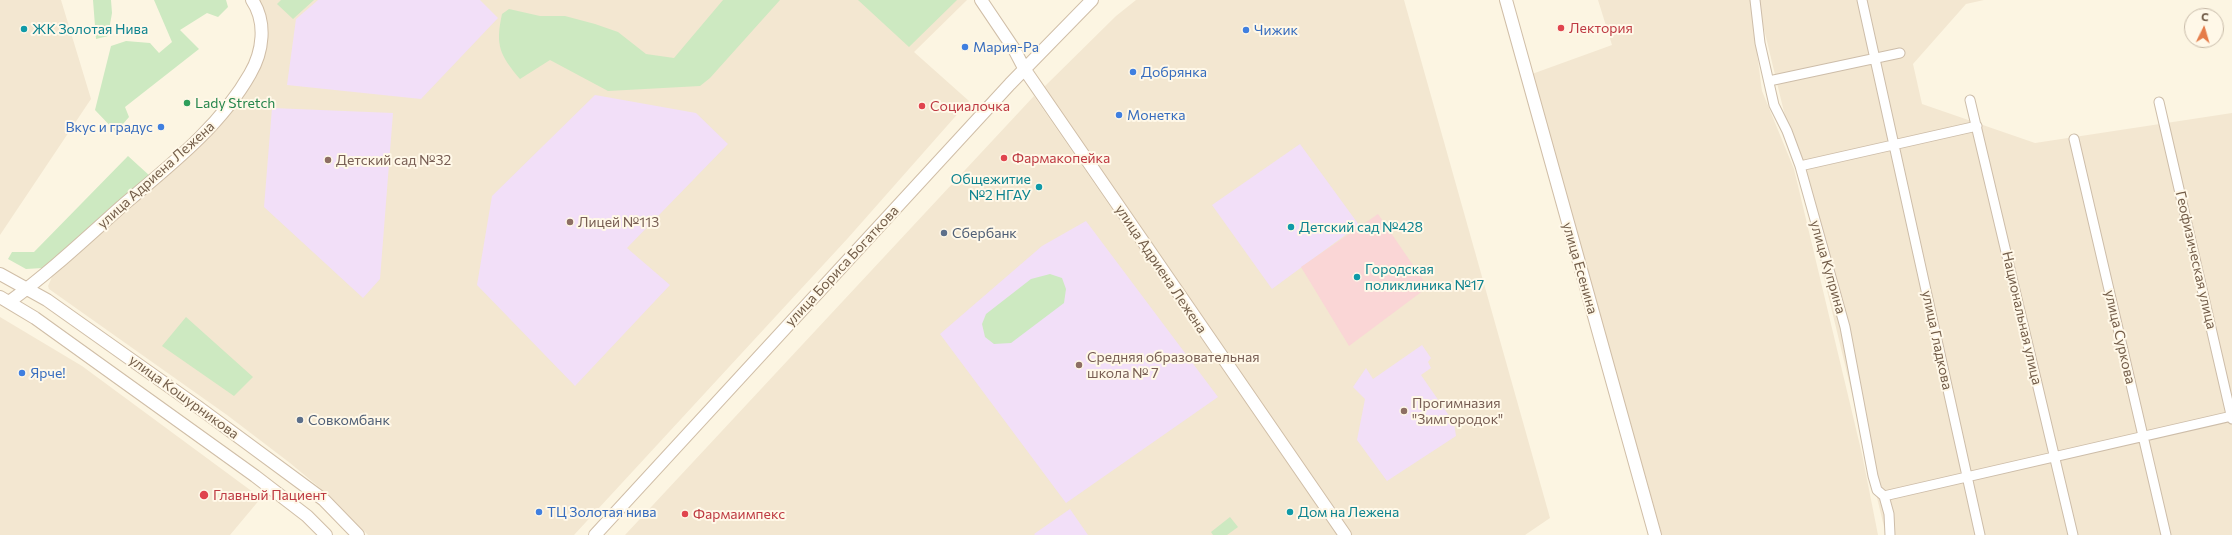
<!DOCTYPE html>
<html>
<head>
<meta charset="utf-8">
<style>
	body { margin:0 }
	#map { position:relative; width:2232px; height:535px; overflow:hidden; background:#fcf5e2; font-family:Commissioner,sans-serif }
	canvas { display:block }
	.north { position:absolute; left:2184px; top:8px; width:40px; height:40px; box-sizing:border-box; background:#fff8e8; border:1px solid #c7baa8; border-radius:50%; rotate:5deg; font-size:11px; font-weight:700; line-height:16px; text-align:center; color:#735d49 }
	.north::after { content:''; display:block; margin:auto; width:14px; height:18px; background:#e57c49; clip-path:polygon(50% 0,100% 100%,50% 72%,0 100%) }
</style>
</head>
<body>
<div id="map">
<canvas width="2232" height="535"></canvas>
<div class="north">С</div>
</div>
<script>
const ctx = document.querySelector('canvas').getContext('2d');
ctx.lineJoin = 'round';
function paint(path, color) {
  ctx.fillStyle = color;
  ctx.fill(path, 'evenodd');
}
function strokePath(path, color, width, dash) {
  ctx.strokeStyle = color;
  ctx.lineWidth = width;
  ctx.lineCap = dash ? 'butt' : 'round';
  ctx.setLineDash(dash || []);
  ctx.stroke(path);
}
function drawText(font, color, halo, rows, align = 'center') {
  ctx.font = font + ' Commissioner,sans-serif';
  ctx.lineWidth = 4;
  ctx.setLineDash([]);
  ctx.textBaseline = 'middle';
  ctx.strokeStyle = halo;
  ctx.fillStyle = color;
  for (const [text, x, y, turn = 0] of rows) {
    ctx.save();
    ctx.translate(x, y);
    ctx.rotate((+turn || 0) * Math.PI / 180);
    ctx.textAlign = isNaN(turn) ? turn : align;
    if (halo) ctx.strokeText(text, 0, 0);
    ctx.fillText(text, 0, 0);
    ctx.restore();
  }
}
paint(new Path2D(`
	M 0,0 L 61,0 L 91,99 L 0,235 Z
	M 254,0 L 967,0 L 914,52 L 969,101 L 848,238 L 574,535 L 368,535 L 326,493 L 290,463 L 227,415 L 49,289 L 48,286 L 52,277 L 171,169 L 223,117 L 264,40 Z
	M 1136,0 L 1404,0 L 1550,518 L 1525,535 L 1349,535 L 1043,88 L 1116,16 Z
	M 1598,0 L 1750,0 L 1762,91 L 1794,169 L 1862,454 L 1878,535 L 1662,535 L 1532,74 L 1612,45 Z
	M 1757,0 L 1984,0 L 1966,4 L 1913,64 L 1922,104 L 2035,143 L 2232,113 L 2232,535 L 1886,535 Z
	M 1034,96 L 1337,535 L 625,535 Z
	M 0,317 L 82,366 L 261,498 L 230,535 L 0,535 Z`), '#f3e7d1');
paint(new Path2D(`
	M 318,0 L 480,0 L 498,18 L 421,99 L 287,85 L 296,19 Z
	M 595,95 L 696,113 L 728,144 L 627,248 L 670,285 L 575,386 L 477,285 L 492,196 Z
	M 272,108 L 393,113 L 380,279 L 363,298 L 264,207 Z
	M 1300,144 L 1359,225 L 1272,289 L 1212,205 Z
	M 1086,221 L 1218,397 L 1066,503 L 940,334 L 1042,246 Z
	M 1422,345 L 1431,358 L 1428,362 L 1431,368 L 1421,375 L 1454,423 L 1456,436 L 1387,481 L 1357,440 L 1365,399 L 1353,387 L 1366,368 L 1373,379 Z
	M 1070,509 L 1088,535 L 1035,535 L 1034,534 Z`), '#f2dff8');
paint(new Path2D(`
	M 1378,214 L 1428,287 L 1349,346 L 1301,267 Z`), '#fad6d6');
paint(new Path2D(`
	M 93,0 L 111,0 L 112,13 L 108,36 L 96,39 Z
	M 154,0 L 226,0 L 228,7 L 218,17 L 207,13 L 180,30 L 199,49 L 125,107 L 129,117 L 116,132 L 95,110 L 111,46 L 126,41 L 150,43 L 159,53 L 172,42 Z
	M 281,0 L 314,0 L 293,19 L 277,4 Z
	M 723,0 L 780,0 L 710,78 L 700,86 L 608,91 L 550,60 L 520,79 C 500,55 495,46 502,14 L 509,9 L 540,16 L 565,16 L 595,24 L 618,32 L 646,54 L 674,58 Z
	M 858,0 L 957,0 L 909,47 Z
	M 128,156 L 150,176 L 43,268 L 26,269 L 8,259 L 12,252 L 34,252 Z
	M 1050,274 L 1062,278 L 1066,289 L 1064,303 L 1011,343 L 994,344 L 985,337 L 982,324 L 986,314 L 1031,279 Z
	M 186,317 L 253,377 L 234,396 L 162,346 Z
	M 1230,517 L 1238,527 L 1227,535 L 1213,535 L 1211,532 Z`), '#cde9c1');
const street = new Path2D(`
	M 1755,0 L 1760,43 L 1774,105 L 1787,131 L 1800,166 L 1845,327 L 1873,476 L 1877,490 L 1884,496 L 1889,514 L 1890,535
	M 1862,0 L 1980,535
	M 1769,81 L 1900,53
	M 1970,100 L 2073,535
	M 2159,102 L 2232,419
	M 2074,139 L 2166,535
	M 1800,166 L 1977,126
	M 1884,496 L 2232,416`);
const secondary = new Path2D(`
	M 981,0 L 1014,49 L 1025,70 L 1345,535
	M 1506,0 L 1655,535
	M 0,274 L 47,300 L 198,407 L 324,500 L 358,535
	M 0,297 L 35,318 L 255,476 L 307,516 L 326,535
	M 9,302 C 49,273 85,239 122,206 C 168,167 220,127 250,74 C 263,52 267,22 252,0
	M 595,535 L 1010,84 L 1092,0`);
strokePath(street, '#cdbda9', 11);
strokePath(secondary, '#d0bea7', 14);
strokePath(street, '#fff', 9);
strokePath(secondary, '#fff', 12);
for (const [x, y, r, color] of [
	[1561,28,4,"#e0444e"],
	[24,29,4,"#0f9aa8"],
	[1246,30,4,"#3f7fe0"],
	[965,47,4,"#3f7fe0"],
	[1133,72,4,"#3f7fe0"],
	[187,103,4,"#2e9e5b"],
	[922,106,4,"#e0444e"],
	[1119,115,4,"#3f7fe0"],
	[161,127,4,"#3f7fe0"],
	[1004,158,4,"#e0444e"],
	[328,160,4,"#8d6e63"],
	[1039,187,4,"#0f9aa8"],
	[570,222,4,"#8d6e63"],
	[1291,227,4,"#0f9aa8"],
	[944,233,4,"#5c6f8a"],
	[1357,277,4,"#0f9aa8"],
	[1079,365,4,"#8d6e63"],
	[22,373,4,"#3f7fe0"],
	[1404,411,4,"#8d6e63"],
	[300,420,4,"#5c6f8a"],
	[204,495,5,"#e0444e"],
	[539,512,4,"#3f7fe0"],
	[1290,512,4,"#0f9aa8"],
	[685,514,4,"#e0444e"]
]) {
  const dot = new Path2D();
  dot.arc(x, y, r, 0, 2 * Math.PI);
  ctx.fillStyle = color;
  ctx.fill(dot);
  strokePath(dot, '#fff8e8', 1.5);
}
drawText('14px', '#be3a42', '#fff8e8', [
	["Лектория",1569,28],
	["Социалочка",930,106],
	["Фармакопейка",1012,158],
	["Главный Пациент",213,495],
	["Фармаимпекс",693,514]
], 'left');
drawText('14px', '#0d838f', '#fff8e8', [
	["ЖК Золотая Нива",32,29],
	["Общежитие",1031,179,"right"],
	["№2 НГАУ",1031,195,"right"],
	["Детский сад №428",1299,227],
	["Городская",1365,269],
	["поликлиника №17",1365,285],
	["Дом на Лежена",1298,512]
], 'left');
drawText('14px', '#366cbe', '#fff8e8', [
	["Чижик",1254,30],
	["Мария-Ра",973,47],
	["Добрянка",1141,72],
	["Монетка",1127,115],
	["Вкус и градус",153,127,"right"],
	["Ярче!",30,373],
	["ТЦ Золотая нива",547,512]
], 'left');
drawText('14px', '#27864d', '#fff8e8', [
	["Lady Stretch",195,103]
], 'left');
drawText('14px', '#785e54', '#fff8e8', [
	["Детский сад №32",336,160],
	["Лицей №113",578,222],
	["Средняя образовательная",1087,357],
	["школа № 7",1087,373],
	["Прогимназия",1412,403],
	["\"Зимгородок\"",1412,419]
], 'left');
drawText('14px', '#735d49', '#fff8e8', [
	["улица Адриена Лежена",156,175,-42],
	["Геофизическая улица",2196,260,77],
	["улица Бориса Богаткова",842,266,-47],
	["улица Куприна",1828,267,74],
	["улица Есенина",1580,268,74],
	["улица Адриена Лежена",1161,269,56],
	["Национальная улица",2022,318,77],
	["улица Суркова",2120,337,77],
	["улица Гладкова",1937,340,78],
	["улица Кошурникова",184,397,36]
]);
drawText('14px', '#4e5e75', '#fff8e8', [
	["Сбербанк",952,233],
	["Совкомбанк",308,420]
], 'left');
</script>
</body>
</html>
